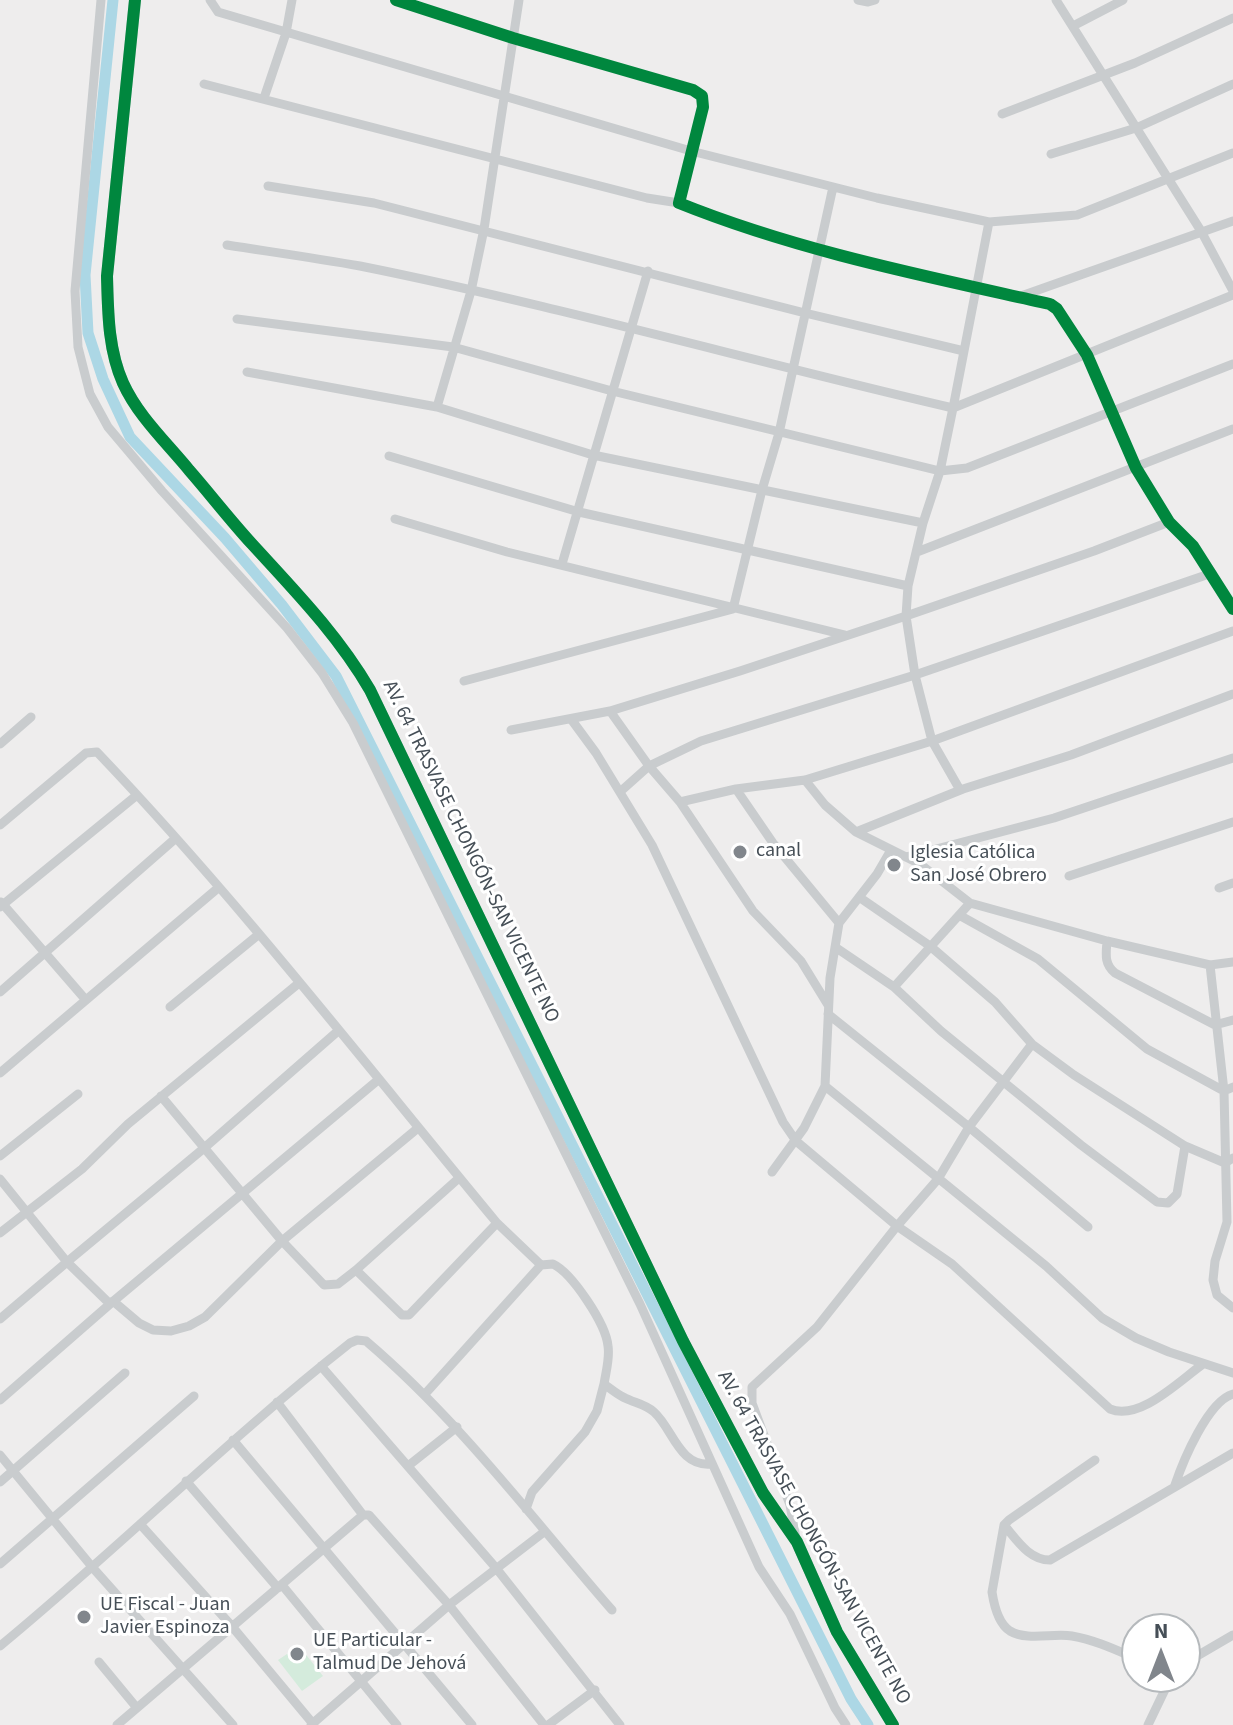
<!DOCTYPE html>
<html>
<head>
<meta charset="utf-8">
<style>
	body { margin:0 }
	#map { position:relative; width:1233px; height:1725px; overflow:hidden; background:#eeeded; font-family:"Source Sans 3",sans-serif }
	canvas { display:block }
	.north { position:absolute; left:1121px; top:1613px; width:80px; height:80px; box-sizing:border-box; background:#fff; border:2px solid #b5b9bc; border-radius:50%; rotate:0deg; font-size:22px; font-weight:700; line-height:32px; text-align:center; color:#464f57 }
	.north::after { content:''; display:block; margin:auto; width:28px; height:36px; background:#81868c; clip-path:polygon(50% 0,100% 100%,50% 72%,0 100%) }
</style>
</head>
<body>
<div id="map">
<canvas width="1233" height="1725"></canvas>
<div class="north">N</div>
</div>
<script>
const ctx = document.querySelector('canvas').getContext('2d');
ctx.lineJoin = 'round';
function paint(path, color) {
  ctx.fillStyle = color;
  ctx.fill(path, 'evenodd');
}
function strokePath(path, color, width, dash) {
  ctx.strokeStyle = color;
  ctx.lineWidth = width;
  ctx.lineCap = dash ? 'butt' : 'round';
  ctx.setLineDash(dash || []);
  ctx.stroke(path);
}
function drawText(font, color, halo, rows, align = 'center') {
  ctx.font = font + ' "Source Sans 3",sans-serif';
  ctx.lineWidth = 6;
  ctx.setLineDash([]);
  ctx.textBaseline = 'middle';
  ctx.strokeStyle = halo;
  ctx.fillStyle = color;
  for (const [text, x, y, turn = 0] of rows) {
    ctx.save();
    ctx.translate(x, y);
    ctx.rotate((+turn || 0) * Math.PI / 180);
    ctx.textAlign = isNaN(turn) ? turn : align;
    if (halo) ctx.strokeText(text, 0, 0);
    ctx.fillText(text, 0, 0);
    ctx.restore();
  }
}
paint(new Path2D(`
	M 299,1646 L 323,1676 L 302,1691 L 278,1660 Z`), '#d4ebdc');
strokePath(new Path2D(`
	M 113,0 L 85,275 L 88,333 L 103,379 L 130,437 L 225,538 L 282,605 L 336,676 L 851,1699 L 868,1725`), '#acd7e5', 11);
strokePath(new Path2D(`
	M 101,0 L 75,291 L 78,347 L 90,394 L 108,427 L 162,491 L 287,628 L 322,673 L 353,723 L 640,1304 L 759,1567 L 790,1614 L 835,1708 L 846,1725
	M 210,0 L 218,12 L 691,151 L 877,198 L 989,222 L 1077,215 L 1233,153
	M 396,0 L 513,38 L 693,90 L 702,96 L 703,107 L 679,203 C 798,251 925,276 1050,304 L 1057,309 L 1087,355 L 1136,468 L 1169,522 L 1193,546 L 1233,609
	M 858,0 L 868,2 L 875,0
	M 1056,0 L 1201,231 L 1233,291
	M 1073,26 L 1123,0
	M 204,84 L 647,198 L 679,203
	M 264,98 L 286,33 L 292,0
	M 1002,114 L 1135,63 L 1233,18
	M 1051,154 L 1136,128 L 1233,84
	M 268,186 L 374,203 L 805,313 L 964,351
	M 227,245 C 272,252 316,258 360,266 C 559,306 755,362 953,408 L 940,471 L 923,523 L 908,586 L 906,616 L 915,675 L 932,741 L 960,790
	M 1021,296 L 1233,221
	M 237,319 L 453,347 L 612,391 L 940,471 L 967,468 L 1233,364
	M 247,372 L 437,407 L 593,455 L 923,523
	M 437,407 L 471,291 L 484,229 L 519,0
	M 953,408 L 1233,295
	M 953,408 L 989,222
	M 389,456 L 579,512 L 908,586
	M 395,519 L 507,552 L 845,635
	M 917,552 L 1233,429
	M 562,564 L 648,271
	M 464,681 L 733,609 L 762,490 L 779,433 L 833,187
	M 610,711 L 649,766 L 680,802 L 753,911 L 801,961 L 828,1005
	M 571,719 L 596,753 L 652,845 L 783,1122 L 796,1141 L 897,1226 L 952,1264 L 1110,1409 C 1140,1421 1179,1381 1203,1364
	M 511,730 L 610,711 L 740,671 L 906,616 L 1094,551 L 1169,522
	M 0,744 L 31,717
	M 805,780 L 825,805 L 856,832 L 920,864 L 970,903 L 1107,941 L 1210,965 L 1233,962
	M 736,789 L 773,843 L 839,923
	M 621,791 L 649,766 L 701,741 L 915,675 L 1212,573
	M 680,802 L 736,789 L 805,780 L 932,741 L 1233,631
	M 0,825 L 86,753 L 97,752 C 239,901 366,1065 497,1223 L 541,1265
	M 856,832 L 963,789 L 1071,755 L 1233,694
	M 906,857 L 1054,818 L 1233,758
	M 1069,876 L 1233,822
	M 1219,888 L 1233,883
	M 859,897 L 930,946 L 995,1002 L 1032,1044 L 1074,1075 L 1185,1146 L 1225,1163 L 1233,1158
	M 1,902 L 85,999
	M 0,907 L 137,795
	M 959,915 L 1038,959 L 1147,1049 L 1224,1091 L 1227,1222 L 1215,1261 L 1213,1280 L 1217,1295 L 1233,1308
	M 1107,941 C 1106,954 1104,964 1115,973 L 1215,1025 L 1233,1020
	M 835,947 L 894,987 L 941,1031 L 1081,1145 L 1157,1202 L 1168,1203 L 1177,1194 L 1185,1146
	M 1210,965 L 1224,1091 L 1233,1087
	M 894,987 L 970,903
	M 0,992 L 176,838
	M 170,1007 L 258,935
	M 828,1014 L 969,1127 L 1088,1227
	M 0,1073 L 218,888
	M 825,1086 L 1046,1266 L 1102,1318 L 1136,1338 L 1169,1352 L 1233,1373
	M 161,1096 L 282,1241 L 324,1285 L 338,1284 L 356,1270 L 459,1178
	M 0,1156 L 78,1094
	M 772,1172 L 804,1128 L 825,1086 L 830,978 L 839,923 L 877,874 L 891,850
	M 0,1179 L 67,1262 L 203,1149 L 338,1031
	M 0,1233 L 82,1169 L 128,1124 L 299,983
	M 356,1270 L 402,1315 L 409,1315 L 497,1223
	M 113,1301 L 139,1323 L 153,1330 L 171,1331 L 189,1326 L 205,1317 L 282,1241 L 418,1128
	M 0,1319 L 67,1262 L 110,1304
	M 321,1366 L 496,1568 L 620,1725
	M 425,1394 L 541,1265 L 553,1264 C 572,1273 606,1324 608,1346 C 610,1358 606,1371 604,1384 C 611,1389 618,1395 625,1398 C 635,1403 645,1404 654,1412 C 673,1429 679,1467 711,1464
	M 0,1400 L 110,1304 L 378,1080
	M 277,1402 L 363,1515
	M 233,1440 L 472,1725
	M 0,1455 L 93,1568 L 233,1725
	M 1095,1460 L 1009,1520 L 1004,1525 L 992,1592 C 994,1605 999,1624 1010,1631 C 1027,1641 1053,1633 1072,1636 C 1095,1640 1116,1650 1137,1659
	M 408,1466 L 457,1427
	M 186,1481 L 278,1588
	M 0,1482 L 125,1373
	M 1175,1485 C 1183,1461 1208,1401 1233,1394
	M 526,1509 L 532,1492 L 585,1432 L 597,1411 L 604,1384
	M 140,1524 L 230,1624 L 314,1725
	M 1004,1525 C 1017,1540 1029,1560 1050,1560 L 1233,1453
	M 796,1539 L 790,1505 L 752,1403 L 752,1387 L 817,1327 L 897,1226 L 938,1179 L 969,1127 L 1032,1044
	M 0,1564 L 194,1396
	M 282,1585 L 397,1725
	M 0,1646 C 119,1548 228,1439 350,1343 L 357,1340 L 366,1341 C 459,1420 532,1518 612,1610
	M 99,1662 L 137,1708
	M 1185,1663 L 1233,1635
	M 117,1725 L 363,1515 L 369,1515 L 449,1605 L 544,1725
	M 311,1725 L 449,1605 L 544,1532
	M 548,1725 L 595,1690
	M 1148,1725 L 1171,1677`), '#c9ccce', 9);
strokePath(new Path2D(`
	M 135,0 L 107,276 C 108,312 108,349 123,383 C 138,416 166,442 189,470 C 210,494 230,520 252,544 C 295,591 338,635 370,690 L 683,1341 L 763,1493 L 797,1542 L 837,1632 L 893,1725`), '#c9ccce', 12);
strokePath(new Path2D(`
	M 135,0 L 107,276 C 108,312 108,349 123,383 C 138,416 166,442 189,470 C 210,494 230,520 252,544 C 295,591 338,635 370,690 L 683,1341 L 763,1493 L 797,1542 L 837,1632 L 893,1725
	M 396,0 L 513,38 L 693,90 L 702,96 L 703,107 L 679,203 C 798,251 925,276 1050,304 L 1057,309 L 1087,355 L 1136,468 L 1169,522 L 1193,546 L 1233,609`), '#00873e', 12);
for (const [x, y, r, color] of [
	[740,852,8,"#81868c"],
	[894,865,8,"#81868c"],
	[84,1617,8,"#81868c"],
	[297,1654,8,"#81868c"]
]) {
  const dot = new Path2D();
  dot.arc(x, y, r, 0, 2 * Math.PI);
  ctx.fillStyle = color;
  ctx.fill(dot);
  strokePath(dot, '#fff', 3);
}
drawText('20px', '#464f57', '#fff', [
	["AV. 64 TRASVASE CHONGÓN-SAN VICENTE NO",470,852,64],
	["AV. 64 TRASVASE CHONGÓN-SAN VICENTE NO",813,1538,61]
]);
drawText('20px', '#464f57', '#fff', [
	["canal",756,852],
	["Iglesia Católica",910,854],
	["San José Obrero",910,877],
	["UE Fiscal - Juan",100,1606],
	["Javier Espinoza",100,1629],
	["UE Particular -",313,1642],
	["Talmud De Jehová",313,1665]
], 'left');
</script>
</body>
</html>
